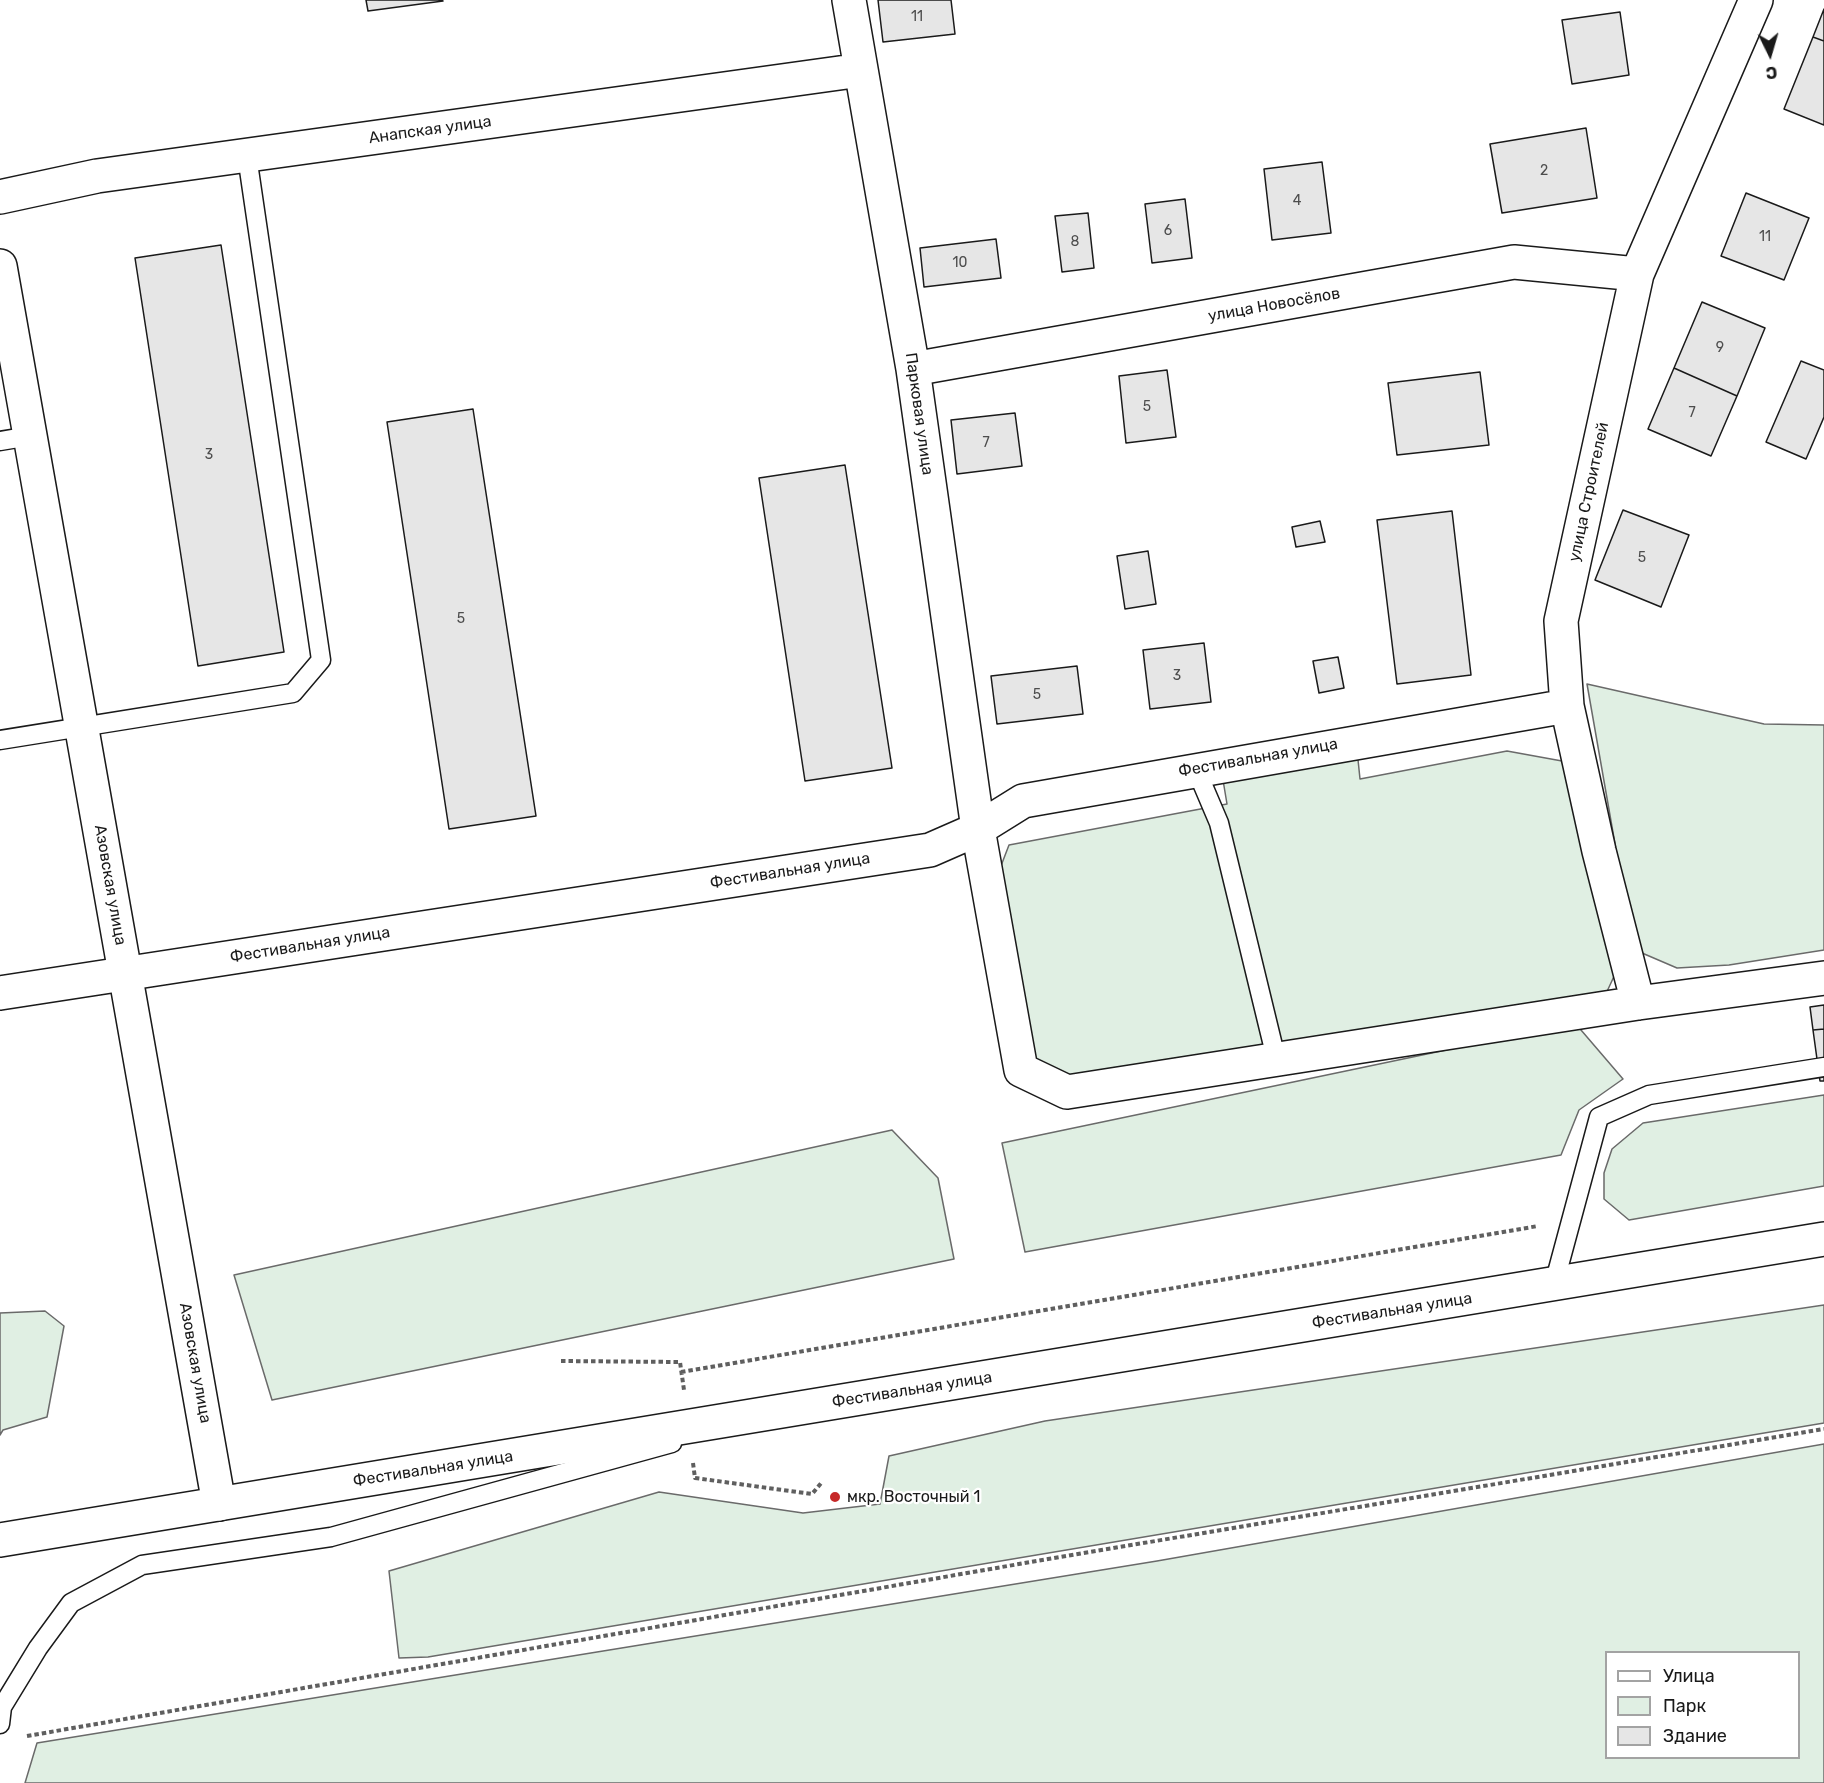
<!DOCTYPE html>
<html>
<head>
<meta charset="utf-8">
<style>
	body { margin:0 }
	#map { position:relative; width:1824px; height:1783px; overflow:hidden; background:#fff; font-family:Rubik,sans-serif }
	canvas { display:block }
	.legend { position:absolute; left:1605px; top:1651px; width:195px; height:108px; box-sizing:border-box; background:#fff; border:2px solid #a3a3a3; margin:0; padding:8px 10px; list-style:none; font-size:18px; color:#1a1a1a }
	.legend li { display:flex; align-items:center; gap:12px; height:30px }
	.legend b { width:30px; border:2px solid #a3a3a3 }
	.north { position:absolute; left:1740px; top:24px; width:60px; height:60px; -webkit-text-stroke:4px #fff; paint-order:stroke; rotate:175deg; font-size:16px; font-weight:700; line-height:24px; text-align:center; color:#1a1a1a }
	.north::after { content:''; display:block; margin:auto; width:21px; height:27px; background:#1a1a1a; clip-path:polygon(50% 0,100% 100%,50% 72%,0 100%) }
</style>
</head>
<body>
<div id="map">
<canvas width="1824" height="1783"></canvas>
<ul class="legend">
<li><b style="height:8px;background:#fff"></b>Улица</li>
<li><b style="height:16px;background:#e0efe3"></b>Парк</li>
<li><b style="height:16px;background:#e6e6e6"></b>Здание</li>
</ul>
<div class="north">С</div>
</div>
<script>
const ctx = document.querySelector('canvas').getContext('2d');
ctx.lineJoin = 'round';
function paint(path, color) {
  ctx.fillStyle = color;
  ctx.fill(path, 'evenodd');
}
function strokePath(path, color, width, dash) {
  ctx.strokeStyle = color;
  ctx.lineWidth = width;
  ctx.lineCap = dash ? 'butt' : 'round';
  ctx.setLineDash(dash || []);
  ctx.stroke(path);
}
function drawText(font, color, halo, rows, align = 'center') {
  ctx.font = font + ' Rubik,sans-serif';
  ctx.lineWidth = 4.5;
  ctx.setLineDash([]);
  ctx.textBaseline = 'middle';
  ctx.strokeStyle = halo;
  ctx.fillStyle = color;
  for (const [text, x, y, turn = 0] of rows) {
    ctx.save();
    ctx.translate(x, y);
    ctx.rotate((+turn || 0) * Math.PI / 180);
    ctx.textAlign = isNaN(turn) ? turn : align;
    if (halo) ctx.strokeText(text, 0, 0);
    ctx.fillText(text, 0, 0);
    ctx.restore();
  }
}
const green = new Path2D(`
	M 1587,684 L 1764,724 L 1824,725 L 1824,950 L 1729,965 L 1677,968 L 1642,953 L 1625,901 Z
	M 1357,750 L 1360,779 L 1507,751 L 1562,761 L 1616,972 L 1604,998 L 1064,1081 L 1029,1058 L 999,871 L 1009,845 L 1227,804 L 1222,774 Z
	M 1575,1023 L 1623,1079 L 1579,1110 L 1561,1155 L 1025,1252 L 1002,1143 Z
	M 1824,1095 L 1824,1186 L 1629,1220 L 1604,1199 L 1604,1173 L 1612,1149 L 1643,1123 Z
	M 892,1130 L 938,1178 L 954,1259 L 272,1400 L 234,1275 Z
	M 1824,1305 L 1824,1423 L 428,1657 L 399,1658 L 389,1571 L 659,1492 L 803,1513 L 880,1504 L 889,1456 L 1045,1421 Z
	M 45,1311 L 64,1326 L 47,1417 L 3,1430 L 0,1435 L 0,1313 Z
	M 1824,1444 L 1824,1783 L 25,1783 L 37,1743 L 1157,1561 ZM 1606,1652 L 1798,1652 L 1798,1758 L 1606,1758 Z`);
paint(green, '#e0efe3');
strokePath(green, '#6a6a6a', 1.5);
const building = new Path2D(`
	M 366,0 L 442,0 L 443,1 L 368,11 Z
	M 878,0 L 951,0 L 955,34 L 883,42 Z
	M 1824,9 L 1824,41 L 1813,37 Z
	M 1620,12 L 1629,75 L 1572,84 L 1562,20 Z
	M 1813,37 L 1824,41 L 1824,125 L 1784,109 Z
	M 1586,128 L 1597,198 L 1502,213 L 1490,144 Z
	M 1322,162 L 1331,233 L 1272,240 L 1264,169 Z
	M 1746,193 L 1809,218 L 1784,280 L 1721,256 Z
	M 1185,199 L 1192,258 L 1152,263 L 1145,204 Z
	M 1088,213 L 1094,268 L 1062,272 L 1055,216 Z
	M 996,239 L 1001,278 L 924,287 L 920,248 Z
	M 221,245 L 284,652 L 198,666 L 135,258 Z
	M 1702,302 L 1765,328 L 1737,396 L 1674,368 Z
	M 1801,361 L 1824,370 L 1824,417 L 1806,459 L 1766,442 Z
	M 1674,368 L 1737,396 L 1711,456 L 1648,429 Z
	M 1167,370 L 1176,437 L 1126,443 L 1119,376 Z
	M 1480,372 L 1489,445 L 1397,455 L 1388,383 Z
	M 473,409 L 536,816 L 449,829 L 387,422 Z
	M 1015,413 L 1022,466 L 957,474 L 951,420 Z
	M 845,465 L 892,768 L 805,781 L 759,478 Z
	M 1623,510 L 1689,535 L 1661,607 L 1595,580 Z
	M 1452,511 L 1471,675 L 1397,684 L 1377,520 Z
	M 1320,521 L 1325,542 L 1296,547 L 1292,527 Z
	M 1148,551 L 1156,604 L 1125,609 L 1117,556 Z
	M 1204,643 L 1211,702 L 1150,709 L 1143,650 Z
	M 1338,657 L 1344,688 L 1319,693 L 1313,661 Z
	M 1077,666 L 1083,714 L 997,724 L 991,676 Z
	M 1824,1005 L 1824,1029 L 1813,1030 L 1810,1007 Z
	M 1824,1029 L 1824,1081 L 1820,1081 L 1813,1030 Z`);
paint(building, '#e6e6e6');
strokePath(building, '#1a1a1a', 1.5);
const lane = new Path2D(`
	M 0,441 L 30,436
	M 0,740 L 293,693 L 321,660 L 247,156
	M 1196,769 L 1219,823 L 1276,1058
	M 1554,1284 L 1599,1117 L 1649,1095 L 1824,1067
	M 0,1724 L 2,1707 L 38,1648 L 71,1603 L 142,1565 L 331,1537 L 672,1443`);
const street = new Path2D(`
	M 849,0 L 913,369 L 978,829 L 1021,1070 L 1067,1092 L 1638,1003 L 1824,978
	M 0,197 L 97,176 L 861,70
	M 0,266 L 219,1504
	M 913,369 L 1514,262 L 1637,274
	M 0,993 L 930,850 L 978,829 L 1023,801 L 1567,706
	M 1638,1003 L 1599,851 L 1567,706 L 1561,621 L 1637,274 L 1756,0`);
const primary = new Path2D(`
	M 0,1540 L 1824,1239`);
strokePath(lane, '#1a1a1a', 21);
strokePath(street, '#1a1a1a', 36);
strokePath(primary, '#1a1a1a', 36);
strokePath(new Path2D(`
	M 561,1361 L 680,1362 L 684,1390
	M 681,1372 L 1538,1226
	M 693,1463 L 695,1478 L 812,1494 L 822,1482
	M 27,1736 L 1048,1559 L 1824,1429`), '#5f5f5f', 4, [4.5, 3]);
strokePath(lane, '#fff', 18);
strokePath(street, '#fff', 33);
strokePath(primary, '#fff', 33);
for (const [x, y, r, color] of [
	[835,1497,6,"#c62828"]
]) {
  const dot = new Path2D();
  dot.arc(x, y, r, 0, 2 * Math.PI);
  ctx.fillStyle = color;
  ctx.fill(dot);
  strokePath(dot, '#fff', 2);
}
drawText('14px', '#4d4d4d', null, [
	["11",917,17],
	["2",1544,171],
	["4",1297,201],
	["6",1168,231],
	["11",1765,237],
	["8",1075,242],
	["10",960,263],
	["9",1720,348],
	["5",1147,407],
	["7",1692,413],
	["7",986,443],
	["3",209,455],
	["5",1642,558],
	["5",461,619],
	["3",1177,676],
	["5",1037,695]
]);
drawText('16px', '#1a1a1a', '#fff', [
	["Анапская улица",430,130,-8],
	["улица Новосёлов",1274,305,-10],
	["Парковая улица",919,414,82],
	["улица Строителей",1589,492,-78],
	["Фестивальная улица",1258,758,-10],
	["Фестивальная улица",790,871,-9],
	["Азовская улица",110,885,80],
	["Фестивальная улица",310,945,-9],
	["Фестивальная улица",1392,1311,-9],
	["Азовская улица",195,1363,80],
	["Фестивальная улица",912,1390,-9],
	["Фестивальная улица",433,1469,-9]
]);
drawText('16px', '#1a1a1a', '#fff', [
	["мкр. Восточный 1",847,1497]
], 'left');
</script>
</body>
</html>
